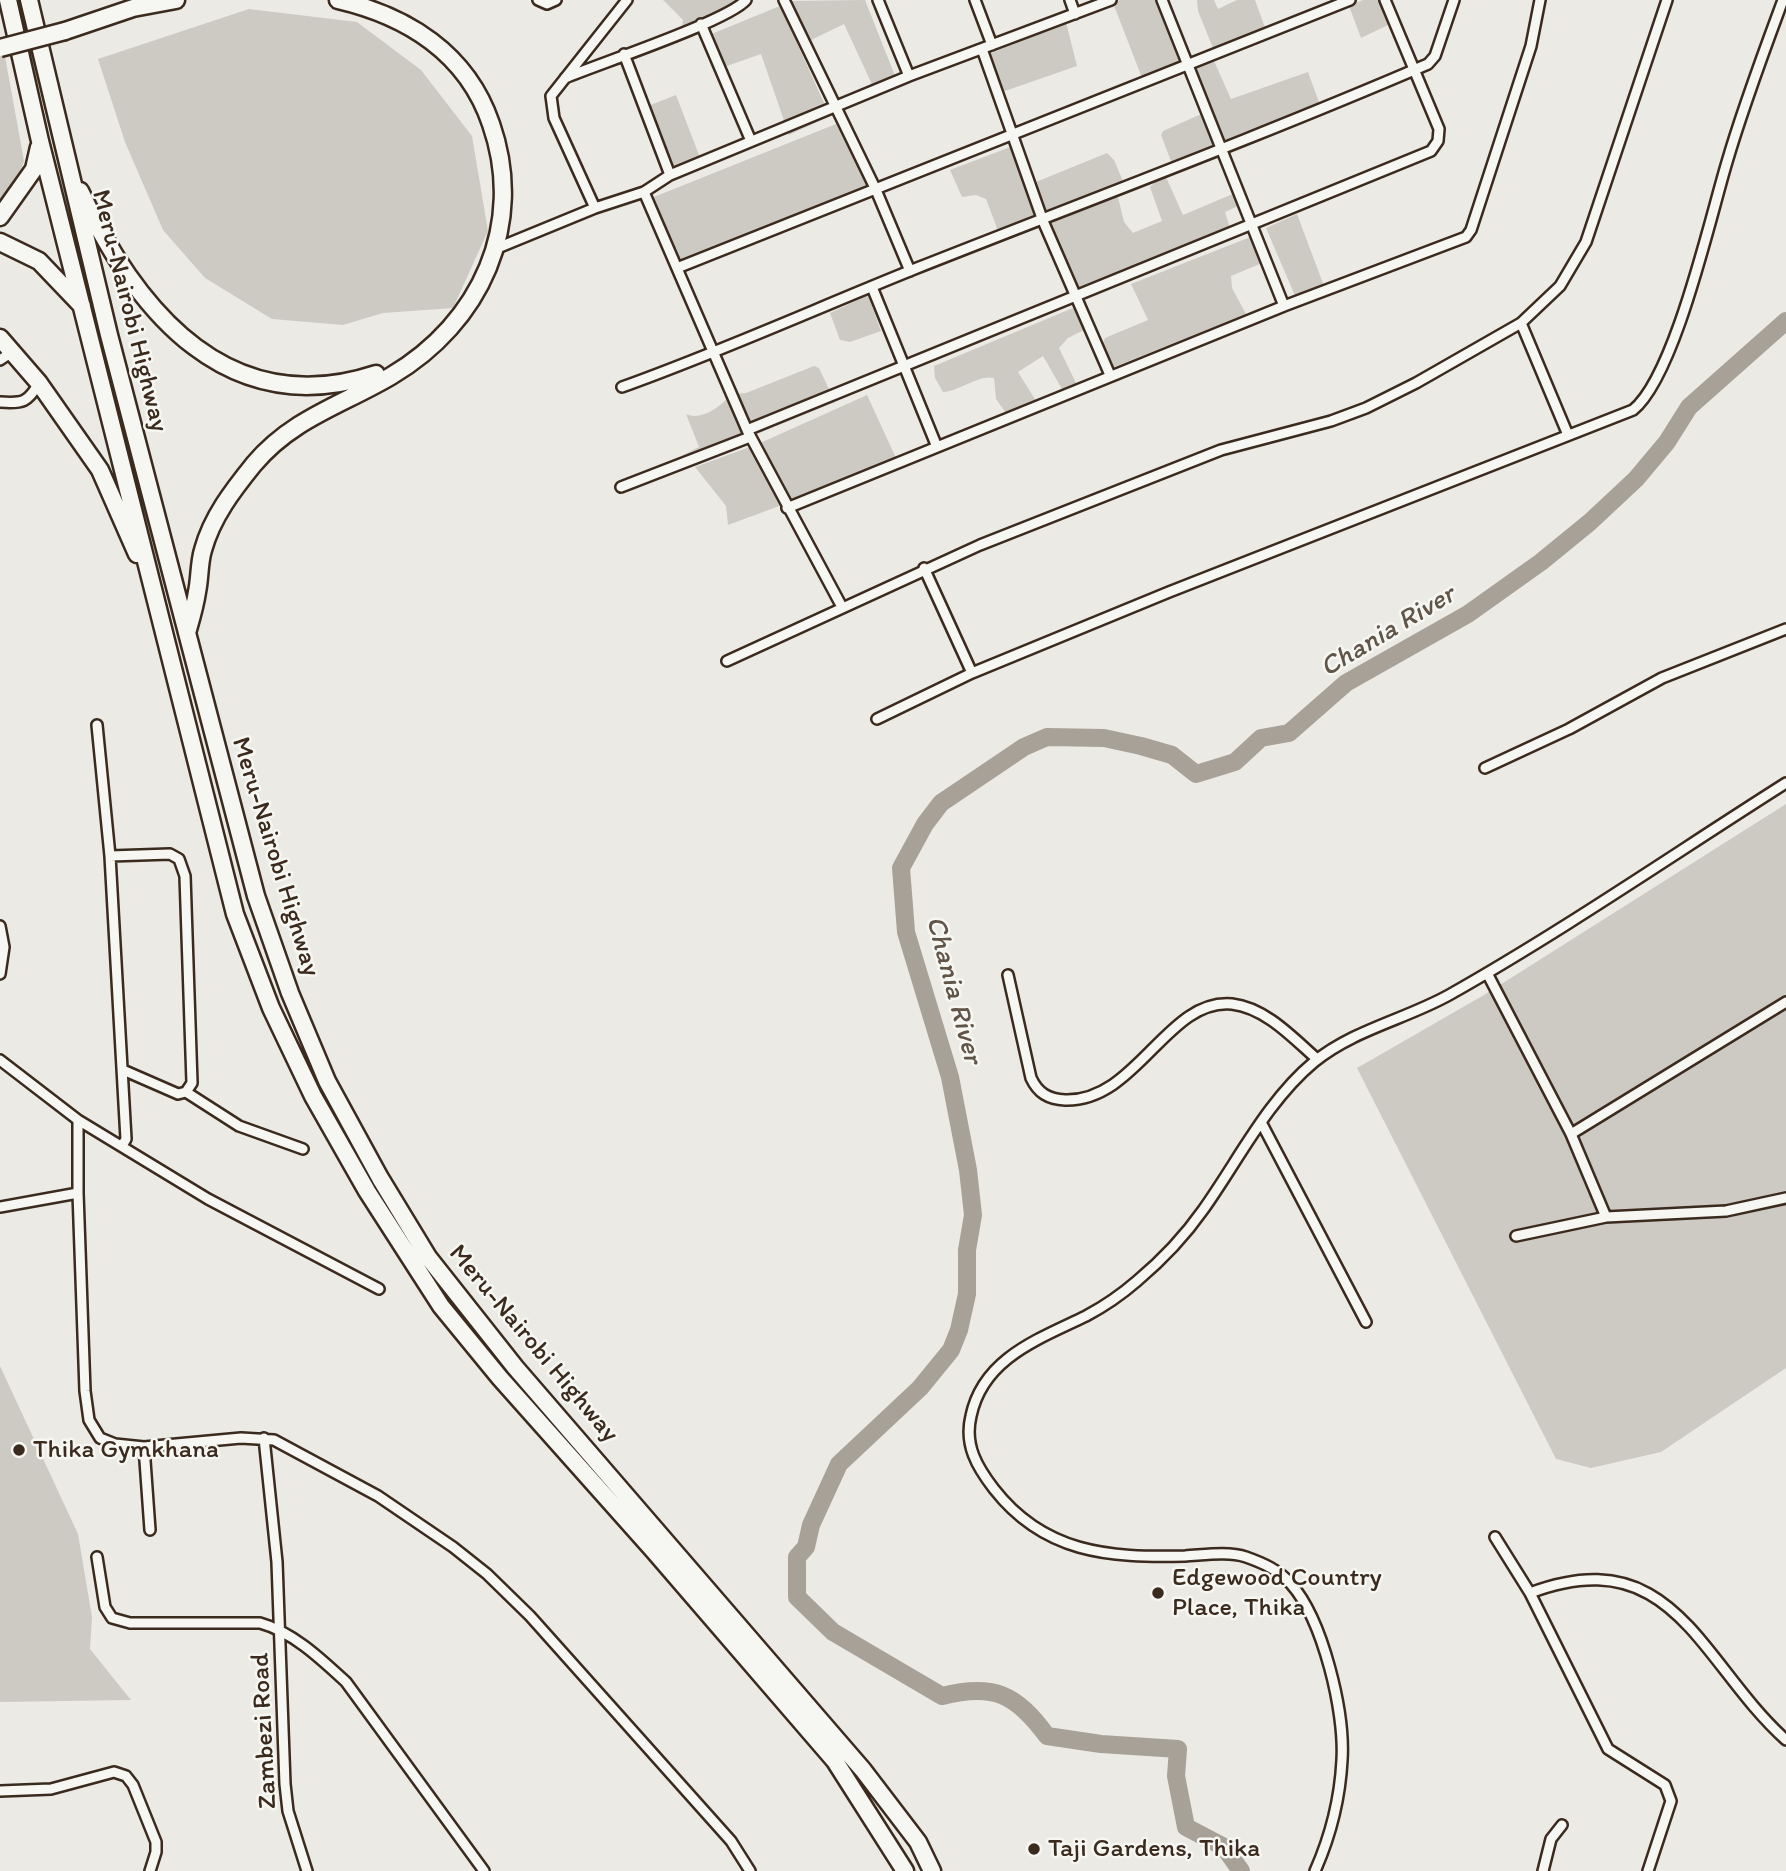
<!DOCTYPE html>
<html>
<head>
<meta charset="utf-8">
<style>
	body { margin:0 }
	canvas { display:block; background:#ebeae5 }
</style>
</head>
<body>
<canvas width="1786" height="1871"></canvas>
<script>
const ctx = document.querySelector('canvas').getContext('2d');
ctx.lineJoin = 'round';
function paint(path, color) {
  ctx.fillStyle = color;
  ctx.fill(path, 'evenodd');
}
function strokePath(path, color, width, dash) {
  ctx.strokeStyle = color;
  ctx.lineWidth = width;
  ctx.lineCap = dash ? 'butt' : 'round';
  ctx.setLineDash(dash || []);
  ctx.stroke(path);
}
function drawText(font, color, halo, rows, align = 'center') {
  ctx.font = font + ' Itim,sans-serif';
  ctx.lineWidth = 5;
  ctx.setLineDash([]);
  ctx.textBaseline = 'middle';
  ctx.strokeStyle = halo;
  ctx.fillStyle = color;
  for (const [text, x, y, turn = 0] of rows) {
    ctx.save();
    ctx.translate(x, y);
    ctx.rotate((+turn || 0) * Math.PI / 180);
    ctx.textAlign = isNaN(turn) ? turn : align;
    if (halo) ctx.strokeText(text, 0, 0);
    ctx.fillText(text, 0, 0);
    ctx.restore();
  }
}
paint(new Path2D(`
	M 663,0 L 742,0 L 729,15 L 656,49 L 682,27 L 683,20 Z
	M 865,0 L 899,86 L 876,93 L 844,24 L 807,42 L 791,1 Z
	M 1120,0 L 1158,0 L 1185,67 L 1144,83 L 1113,3 Z
	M 1197,0 L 1214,0 L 1218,9 L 1237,0 L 1255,0 L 1267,33 L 1215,53 L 1198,11 Z
	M 1363,0 L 1379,0 L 1388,25 L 1361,38 L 1349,6 Z
	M 780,6 L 830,116 L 789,135 L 761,54 L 724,67 L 709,35 Z
	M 249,9 L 357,22 L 421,70 L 472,136 L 488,231 L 453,308 L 383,313 L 343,325 L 272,319 L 205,278 L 163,230 L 125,142 L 98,59 Z
	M 1066,22 L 1077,66 L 1002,92 L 987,55 Z
	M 4,51 L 24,161 L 12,193 L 0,205 L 0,53 Z
	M 1214,61 L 1231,99 L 1308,72 L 1320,105 L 1224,144 L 1192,70 Z
	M 676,95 L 704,168 L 667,183 L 638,110 Z
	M 1206,112 L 1220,146 L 1172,164 L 1161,135 L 1163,131 Z
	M 836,124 L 871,194 L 674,267 L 644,201 Z
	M 1013,146 L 1039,222 L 1000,236 L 986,199 L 976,195 L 962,197 L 950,170 Z
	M 1107,153 L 1114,160 L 1125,186 L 1045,220 L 1031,184 Z
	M 1161,176 L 1166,177 L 1183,215 L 1242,190 L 1247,202 L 1225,212 L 1232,234 L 1077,299 L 1046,225 L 1118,197 L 1124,222 L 1133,233 L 1162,221 L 1150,187 Z
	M 1297,214 L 1324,286 L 1296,298 L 1266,228 Z
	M 1258,234 L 1273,264 L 1262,263 L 1231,276 L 1232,288 L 1246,314 L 1114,367 L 1103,343 L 1105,338 L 1148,320 L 1131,284 Z
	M 868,295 L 881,331 L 850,342 L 840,340 L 830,313 Z
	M 1073,308 L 1084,330 L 1068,338 L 1059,348 L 1076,383 L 1062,389 L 1043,356 L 1018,372 L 1036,401 L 1006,413 L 996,399 L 994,378 C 979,374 960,391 943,392 L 935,378 L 934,366 Z
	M 814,366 L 819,368 L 835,402 L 752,436 L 733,394 L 746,393 Z
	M 867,395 L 896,458 L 788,500 L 758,444 Z
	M 728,398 L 748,438 L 670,471 L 670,462 L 699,447 L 686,414 C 700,421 718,408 728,398 Z
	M 750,447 L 782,505 L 728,525 L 726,506 L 695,467 Z
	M 1786,804 L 1786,1368 L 1661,1452 L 1591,1468 L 1556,1459 L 1357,1068 L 1484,995 Z
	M 0,1366 L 78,1534 L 92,1617 L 90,1649 L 131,1700 L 0,1702 Z`), '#cdcac4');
strokePath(new Path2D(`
	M 1241,1871 L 1224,1847 L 1186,1827 L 1176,1776 L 1178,1749 L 1101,1744 L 1047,1736 C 1016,1694 994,1683 942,1696 L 833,1632 L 797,1597 L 797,1557 L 806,1547 L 811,1525 L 839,1464 L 920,1388 L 951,1350 L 959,1330 L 967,1294 L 967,1250 L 973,1215 L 968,1170 L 950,1077 L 906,932 L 901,868 L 925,824 L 941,803 L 1024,747 L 1047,737 L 1104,738 L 1141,746 L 1172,755 L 1196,774 L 1235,762 L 1261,738 L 1289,733 L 1346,683 L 1468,614 L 1541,562 L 1590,522 L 1636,479 L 1667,442 L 1689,407 L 1786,321`), '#a8a198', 18);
const street = new Path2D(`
	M 538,0 L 547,4 L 556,0
	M 784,0 L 876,190 L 910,271
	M 878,0 L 909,76
	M 975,0 L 992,45
	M 1070,0 L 1075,14
	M 1162,0 L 1284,306
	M 701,24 L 751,141
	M 982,49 L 1043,221 L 1110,375
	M 624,54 L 670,175
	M 565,78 C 598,64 728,21 746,0
	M 644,192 L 747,430 L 842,607
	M 595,208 L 554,118 L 551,96 L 627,0
	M 495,249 L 595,208 L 644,192 L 670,175 L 909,76 L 1111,0
	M 677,268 L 1350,0
	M 872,287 L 937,447
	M 1521,323 L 1568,435
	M 0,360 L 12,352
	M 622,387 C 720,352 815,309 912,270 C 1084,202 1258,137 1428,64 L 1435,56 L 1454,0
	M 0,402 C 23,404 28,402 39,383
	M 747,430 L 1431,151 L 1438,141 L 1439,129 L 1385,0
	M 621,487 L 750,437
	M 787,508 L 1284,306 L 1466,237 L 1471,230 L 1531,46 L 1540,0
	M 924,568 L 972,673 L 1169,592 L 1633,410 C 1675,376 1710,218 1727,162 C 1743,107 1763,54 1783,0
	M 727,661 L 980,545 L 1221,450 L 1331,421 L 1366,408 L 1416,383 L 1521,323 L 1560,286 L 1586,242 L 1667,0
	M 877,719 L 972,673
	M 97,725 L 110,856 L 126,1139 L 122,1146
	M 1485,768 L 1569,729 L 1662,678 L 1786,629
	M 110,856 L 170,854 L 179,859 L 185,876 L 192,1083 L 186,1092 L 178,1094 L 123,1070
	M 0,926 L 4,947 L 0,974
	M 1487,973 L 1571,1134 L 1606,1217
	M 1008,975 L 1031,1078 C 1038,1093 1048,1099 1065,1100 C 1137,1102 1167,998 1232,1004 C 1266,1008 1293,1038 1317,1059
	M 0,1060 L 78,1120 L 78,1193 L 0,1207
	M 186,1092 L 239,1126 L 303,1149
	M 78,1120 L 208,1199 L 379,1289
	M 1262,1124 L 1366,1322
	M 1571,1134 L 1786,1002
	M 78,1193 L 85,1391 L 89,1420 L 100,1438 L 115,1444 L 144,1447 L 241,1438 L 274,1440 L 378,1496 L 453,1547 L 487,1574 L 530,1616 L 731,1841 L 750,1871
	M 1516,1236 L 1606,1217 L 1726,1211 L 1786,1198
	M 264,1438 L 277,1562 L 285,1784 L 288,1811 L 307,1871
	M 144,1447 L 150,1530
	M 1495,1537 L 1530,1593 L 1608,1749 L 1665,1785 L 1671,1801 L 1648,1871
	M 97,1557 L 105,1607 L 112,1618 L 130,1623 L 260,1623 C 293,1632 321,1659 346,1682 L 484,1871
	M 1530,1593 C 1674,1539 1700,1663 1786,1740
	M 0,1791 L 51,1789 L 114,1772 L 126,1776 L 133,1785 L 156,1842 L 156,1852 L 150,1871
	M 1315,1871 C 1331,1835 1340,1799 1342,1760 C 1345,1712 1323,1620 1291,1584 C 1279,1570 1263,1563 1246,1557 C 1228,1551 1204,1555 1185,1556 C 1108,1558 1044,1553 994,1489 C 977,1467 964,1445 971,1416 C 983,1358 1039,1339 1086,1316 C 1103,1307 1122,1294 1137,1281 C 1162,1260 1184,1237 1203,1210 C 1238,1161 1267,1101 1314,1062 C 1353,1030 1406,1019 1449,995 C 1564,930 1674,854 1786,783
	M 1543,1871 L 1551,1839 L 1562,1825`);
const highway = new Path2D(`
	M 8,0 L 40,141 L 235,914 L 271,1008 L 313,1096 L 367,1191 L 441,1306 L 500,1378 L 654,1551 L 835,1761 L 905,1871
	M 29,0 L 109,335 L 256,896 L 290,993 L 327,1081 L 380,1178 L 428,1257 L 515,1367 L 863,1770 L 918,1842 L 932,1871
	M 65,31 L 133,8 L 176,0
	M 80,191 C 137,312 228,423 376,374
	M 0,217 L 34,169 L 39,147
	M 0,242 L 39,261 L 82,306
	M 0,338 L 39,383 L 100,470 L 137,554
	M 187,633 C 191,619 195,606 197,592 C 200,578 199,563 203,550 C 212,517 233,490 254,464 C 293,418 342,405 391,376 C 481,323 526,224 491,124 C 467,53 407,16 338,0`);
strokePath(street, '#3b2a1e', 14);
strokePath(highway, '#3b2a1e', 21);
strokePath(street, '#f6f6f2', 9);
strokePath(highway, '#f6f6f2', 16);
const highwayBridge = new Path2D(`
	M 0,48 L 65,31`);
strokePath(highwayBridge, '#3b2a1e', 21, []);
strokePath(highwayBridge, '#f6f6f2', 16);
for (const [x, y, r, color] of [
	[19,1450,7,"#3b2a1e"],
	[1158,1593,7,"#3b2a1e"],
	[1034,1849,7,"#3b2a1e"]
]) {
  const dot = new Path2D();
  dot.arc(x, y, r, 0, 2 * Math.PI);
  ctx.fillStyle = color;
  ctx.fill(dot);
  strokePath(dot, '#f6f6f2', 2.5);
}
drawText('26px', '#3b2a1e', '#f6f6f2', [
	["Meru-Nairobi Highway",129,311,76],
	["Meru-Nairobi Highway",275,857,73],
	["Meru-Nairobi Highway",533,1344,50],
	["Zambezi Road",265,1731,-93]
]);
drawText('26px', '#3b2a1e', '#f6f6f2', [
	["Thika Gymkhana",33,1450],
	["Edgewood Country",1172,1578],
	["Place, Thika",1172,1608],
	["Taji Gardens, Thika",1048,1849]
], 'left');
drawText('italic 28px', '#615449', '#f6f6f2', [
	["Chania River",1388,632,-31],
	["Chania River",953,990,75]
]);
</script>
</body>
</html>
